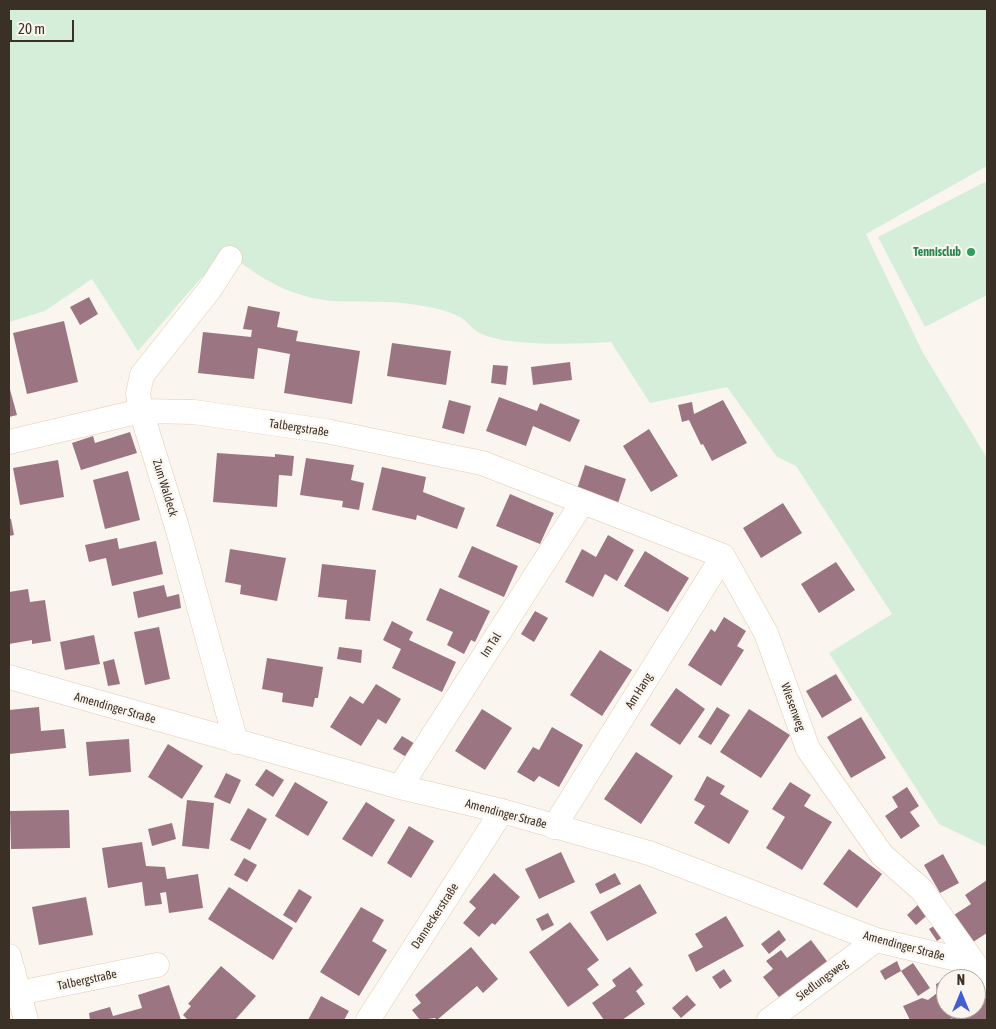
<!DOCTYPE html>
<html>
<head>
<meta charset="utf-8">
<style>
	body { margin:0 }
	#map { position:relative; width:996px; height:1029px; overflow:hidden; background:#fbf5ef; font-family:"Asap Condensed",sans-serif }
	canvas { display:block }
	.frame { position:absolute; inset:0; border:10px solid #3b3025; pointer-events:none }
	.north { position:absolute; left:936px; top:969px; width:50px; height:50px; box-sizing:border-box; background:#fbf5ef; border:1px solid #aea69e; border-radius:50%; rotate:0deg; font-size:14px; font-weight:700; line-height:20px; text-align:center; color:#3b3025 }
	.north::after { content:''; display:block; margin:auto; width:18px; height:22px; background:#435ed1; clip-path:polygon(50% 0,100% 100%,50% 72%,0 100%) }
	.scale { position:absolute; left:10px; top:20px; width:64px; height:22px; box-sizing:border-box; border:2px solid #3b3025; border-top:0; padding-left:6px; font-size:15px; line-height:18px; white-space:nowrap; color:#3b3025; -webkit-text-stroke:4px #fbf5ef; paint-order:stroke }
</style>
</head>
<body>
<div id="map">
<canvas width="996" height="1029"></canvas>
<div class="frame"></div>
<div class="north">N</div>
<div class="scale">20 m</div>
</div>
<script>
const ctx = document.querySelector('canvas').getContext('2d');
ctx.lineJoin = 'round';
function paint(path, color) {
  ctx.fillStyle = color;
  ctx.fill(path, 'evenodd');
}
function strokePath(path, color, width, dash) {
  ctx.strokeStyle = color;
  ctx.lineWidth = width;
  ctx.lineCap = dash ? 'butt' : 'round';
  ctx.setLineDash(dash || []);
  ctx.stroke(path);
}
function drawText(font, color, halo, rows, align = 'center') {
  ctx.font = font + ' "Asap Condensed",sans-serif';
  ctx.lineWidth = 4.5;
  ctx.setLineDash([]);
  ctx.textBaseline = 'middle';
  ctx.strokeStyle = halo;
  ctx.fillStyle = color;
  for (const [text, x, y, turn = 0] of rows) {
    ctx.save();
    ctx.translate(x, y);
    ctx.rotate((+turn || 0) * Math.PI / 180);
    ctx.textAlign = isNaN(turn) ? turn : align;
    if (halo) ctx.strokeText(text, 0, 0);
    ctx.fillText(text, 0, 0);
    ctx.restore();
  }
}
paint(new Path2D(`
	M 9,9 L 987,9 L 987,166 L 866,234 L 923,353 L 987,458 L 987,847 L 939,824 L 829,653 L 892,614 L 796,466 L 777,457 L 727,387 L 650,403 L 611,342 C 578,344 511,347 482,334 C 473,331 467,320 458,316 C 446,310 430,307 417,305 C 388,300 362,303 334,301 C 299,299 267,283 240,262 L 201,278 L 138,351 L 92,279 L 45,311 L 9,322 Z
	M 985,182 L 987,187 L 987,295 L 925,327 L 878,237 Z`), '#d5eed9');
paint(new Path2D(`
	M 89,297 L 98,314 L 80,325 L 70,307 Z
	M 248,306 L 280,312 L 277,327 L 298,331 L 296,341 L 360,351 L 352,404 L 284,393 L 290,354 L 258,348 L 254,379 L 198,373 L 203,332 L 251,337 L 252,330 L 243,329 Z
	M 64,321 L 78,382 L 27,394 L 13,333 Z
	M 392,343 L 451,351 L 446,385 L 387,376 Z
	M 570,362 L 572,380 L 533,385 L 531,367 Z
	M 493,365 L 508,366 L 506,385 L 491,383 Z
	M 9,386 L 17,415 L 9,417 Z
	M 499,397 L 537,411 L 540,403 L 580,420 L 570,442 L 533,426 L 526,446 L 486,431 Z
	M 449,400 L 471,406 L 464,434 L 442,428 Z
	M 723,400 L 747,443 L 712,461 L 703,444 L 701,445 L 689,420 L 682,422 L 678,405 L 692,402 L 694,414 Z
	M 649,429 L 678,476 L 651,492 L 623,446 Z
	M 130,432 L 137,453 L 81,470 L 72,443 L 93,436 L 95,443 Z
	M 217,453 L 275,457 L 275,454 L 294,456 L 292,476 L 279,475 L 277,507 L 213,502 Z
	M 306,458 L 354,465 L 351,480 L 364,483 L 359,510 L 342,507 L 343,501 L 300,495 Z
	M 58,460 L 64,497 L 20,505 L 13,468 Z
	M 585,465 L 626,479 L 618,503 L 577,489 Z
	M 382,467 L 426,477 L 423,492 L 465,508 L 457,529 L 417,515 L 416,520 L 372,510 Z
	M 128,471 L 140,520 L 105,529 L 93,480 Z
	M 510,494 L 554,513 L 540,544 L 496,526 Z
	M 783,503 L 802,533 L 761,558 L 743,528 Z
	M 9,519 L 11,519 L 14,535 L 9,536 Z
	M 608,535 L 634,550 L 617,581 L 605,574 L 593,597 L 565,582 L 582,549 L 596,557 Z
	M 117,538 L 119,549 L 156,541 L 163,574 L 112,586 L 106,558 L 89,562 L 85,545 Z
	M 472,546 L 518,566 L 504,597 L 458,577 Z
	M 230,549 L 286,558 L 277,601 L 240,594 L 241,585 L 225,582 Z
	M 645,551 L 689,578 L 668,612 L 624,586 Z
	M 836,562 L 855,590 L 819,613 L 801,584 Z
	M 322,564 L 376,570 L 370,621 L 345,619 L 347,600 L 318,597 Z
	M 164,585 L 167,597 L 179,594 L 181,608 L 138,618 L 133,592 Z
	M 440,588 L 490,611 L 475,642 L 471,640 L 464,654 L 447,645 L 453,632 L 426,620 Z
	M 28,589 L 30,602 L 45,600 L 51,641 L 32,644 L 32,640 L 9,644 L 9,592 Z
	M 535,611 L 548,618 L 534,642 L 521,634 Z
	M 724,617 L 746,631 L 737,646 L 744,650 L 721,686 L 688,665 L 711,629 L 715,632 Z
	M 392,621 L 413,632 L 409,640 L 456,662 L 442,692 L 392,668 L 401,649 L 383,640 Z
	M 159,627 L 170,679 L 145,685 L 134,632 Z
	M 94,635 L 100,664 L 65,670 L 60,642 Z
	M 339,647 L 362,650 L 361,663 L 337,659 Z
	M 600,650 L 632,670 L 602,716 L 570,695 Z
	M 267,658 L 323,667 L 318,698 L 315,698 L 313,707 L 282,702 L 283,693 L 262,689 Z
	M 114,659 L 120,684 L 108,686 L 103,662 Z
	M 836,674 L 852,700 L 822,718 L 806,691 Z
	M 376,684 L 401,699 L 386,724 L 378,719 L 361,746 L 330,727 L 350,696 L 363,704 Z
	M 676,688 L 705,709 L 680,745 L 650,725 Z
	M 39,707 L 41,731 L 64,729 L 66,748 L 9,754 L 9,710 Z
	M 717,707 L 730,715 L 711,745 L 698,737 Z
	M 482,709 L 512,728 L 485,770 L 455,751 Z
	M 749,709 L 790,735 L 761,778 L 720,752 Z
	M 861,717 L 886,758 L 851,778 L 827,737 Z
	M 552,727 L 583,745 L 559,787 L 539,776 L 534,782 L 517,772 L 533,747 L 539,750 Z
	M 402,736 L 417,745 L 408,758 L 393,749 Z
	M 129,739 L 131,772 L 89,776 L 86,742 Z
	M 168,744 L 203,766 L 182,799 L 148,777 Z
	M 636,752 L 673,776 L 641,824 L 604,799 Z
	M 266,769 L 284,780 L 273,797 L 255,785 Z
	M 226,773 L 241,780 L 230,804 L 214,797 Z
	M 707,776 L 725,786 L 720,794 L 749,811 L 729,844 L 694,823 L 705,806 L 694,800 Z
	M 295,782 L 328,802 L 308,836 L 275,816 Z
	M 790,782 L 811,795 L 804,806 L 832,822 L 802,870 L 766,848 L 785,817 L 772,809 Z
	M 907,787 L 919,806 L 910,812 L 920,826 L 901,839 L 885,816 L 898,807 L 892,797 Z
	M 187,800 L 214,803 L 209,849 L 182,846 Z
	M 366,802 L 395,820 L 372,857 L 342,839 Z
	M 248,808 L 267,819 L 250,850 L 230,840 Z
	M 69,810 L 70,848 L 11,849 L 10,811 Z
	M 172,823 L 176,839 L 152,846 L 148,829 Z
	M 409,826 L 434,841 L 411,878 L 387,863 Z
	M 142,842 L 146,866 L 165,867 L 167,879 L 198,874 L 203,908 L 169,913 L 166,892 L 160,893 L 162,904 L 145,906 L 142,882 L 108,888 L 102,848 Z
	M 849,849 L 882,874 L 857,908 L 823,884 Z
	M 561,852 L 575,882 L 539,899 L 525,869 Z
	M 943,854 L 959,883 L 940,893 L 924,865 Z
	M 244,858 L 257,865 L 247,882 L 234,875 Z
	M 494,873 L 520,897 L 495,925 L 492,923 L 479,937 L 463,923 L 476,908 L 469,902 Z
	M 615,873 L 621,884 L 600,894 L 595,884 Z
	M 987,880 L 987,933 L 973,942 L 954,915 L 971,904 L 965,895 Z
	M 640,884 L 657,913 L 607,941 L 590,912 Z
	M 229,887 L 293,928 L 273,960 L 208,919 Z
	M 299,889 L 312,897 L 296,923 L 283,915 Z
	M 86,897 L 93,935 L 39,945 L 32,907 Z
	M 921,902 L 931,912 L 916,925 L 907,915 Z
	M 361,907 L 384,920 L 372,941 L 387,950 L 359,996 L 320,972 Z
	M 548,913 L 554,925 L 542,931 L 536,919 Z
	M 726,916 L 744,946 L 696,972 L 688,955 L 703,947 L 695,934 Z
	M 570,922 L 599,960 L 587,969 L 599,985 L 568,1007 L 529,952 Z
	M 937,924 L 944,936 L 937,941 L 929,929 Z
	M 779,930 L 786,940 L 769,954 L 761,944 Z
	M 811,940 L 829,964 L 782,1001 L 763,977 L 773,969 L 766,961 L 781,950 L 787,958 Z
	M 471,947 L 498,979 L 483,993 L 477,986 L 437,1020 L 435,1018 L 420,1020 L 412,1010 L 421,1003 L 415,995 Z
	M 897,961 L 901,971 L 885,980 L 880,971 Z
	M 913,963 L 930,988 L 918,996 L 901,971 Z
	M 221,966 L 256,996 L 235,1020 L 188,1020 L 183,1015 L 191,1006 L 188,1004 Z
	M 630,967 L 643,985 L 636,991 L 645,1004 L 622,1020 L 604,1020 L 592,1003 L 616,986 L 612,980 Z
	M 724,969 L 732,981 L 720,989 L 712,977 Z
	M 951,976 L 954,979 L 946,979 L 946,1009 L 976,1009 L 976,984 L 987,1000 L 987,1018 L 984,1020 L 950,1020 L 957,1014 L 949,1020 L 910,1020 L 903,1006 L 922,998 L 928,1000 L 937,993 L 936,984 Z
	M 169,985 L 181,1020 L 90,1020 L 89,1013 L 110,1007 L 113,1016 L 142,1008 L 138,995 Z
	M 687,995 L 696,1005 L 681,1018 L 672,1008 Z
	M 321,996 L 349,1011 L 344,1020 L 308,1020 Z`), '#9b7682');
const minor = new Path2D(`
	M 230,258 L 210,289 L 142,375 L 138,394 L 141,411 L 177,527 L 236,742
	M 9,442 L 141,411 L 194,412 L 326,431 L 482,463 L 723,556 L 766,633 L 808,749 L 882,855 L 922,890 L 974,963
	M 9,677 L 400,787 L 502,811 L 649,853 L 876,940 L 974,963 L 987,983
	M 400,787 L 582,503
	M 554,827 L 723,556
	M 9,956 L 26,1020
	M 9,995 L 157,965
	M 368,1020 L 502,811
	M 769,1020 L 876,940`);
strokePath(minor, '#e6c9ad', 25);
strokePath(minor, '#fff', 24);
for (const [x, y, r, color] of [
	[971,252,5,"#2e9e5b"]
]) {
  const dot = new Path2D();
  dot.arc(x, y, r, 0, 2 * Math.PI);
  ctx.fillStyle = color;
  ctx.fill(dot);
  strokePath(dot, '#fbf5ef', 2);
}
drawText('bold 12px', '#27864d', '#fbf5ef', [
	["Tennisclub",961,252]
], 'right');
drawText('12px', '#3b3025', '#fbf5ef', [
	["Talbergstraße",299,428,9],
	["Zum Waldeck",165,488,73],
	["Im Tal",491,645,-57],
	["Am Hang",639,691,-58],
	["Wiesenweg",793,707,70],
	["Amendinger Straße",115,708,16],
	["Amendinger Straße",506,814,15],
	["Danneckerstraße",435,916,-57],
	["Amendinger Straße",904,946,15],
	["Talbergstraße",87,980,-12],
	["Siedlungsweg",822,980,-37]
]);
</script>
</body>
</html>
